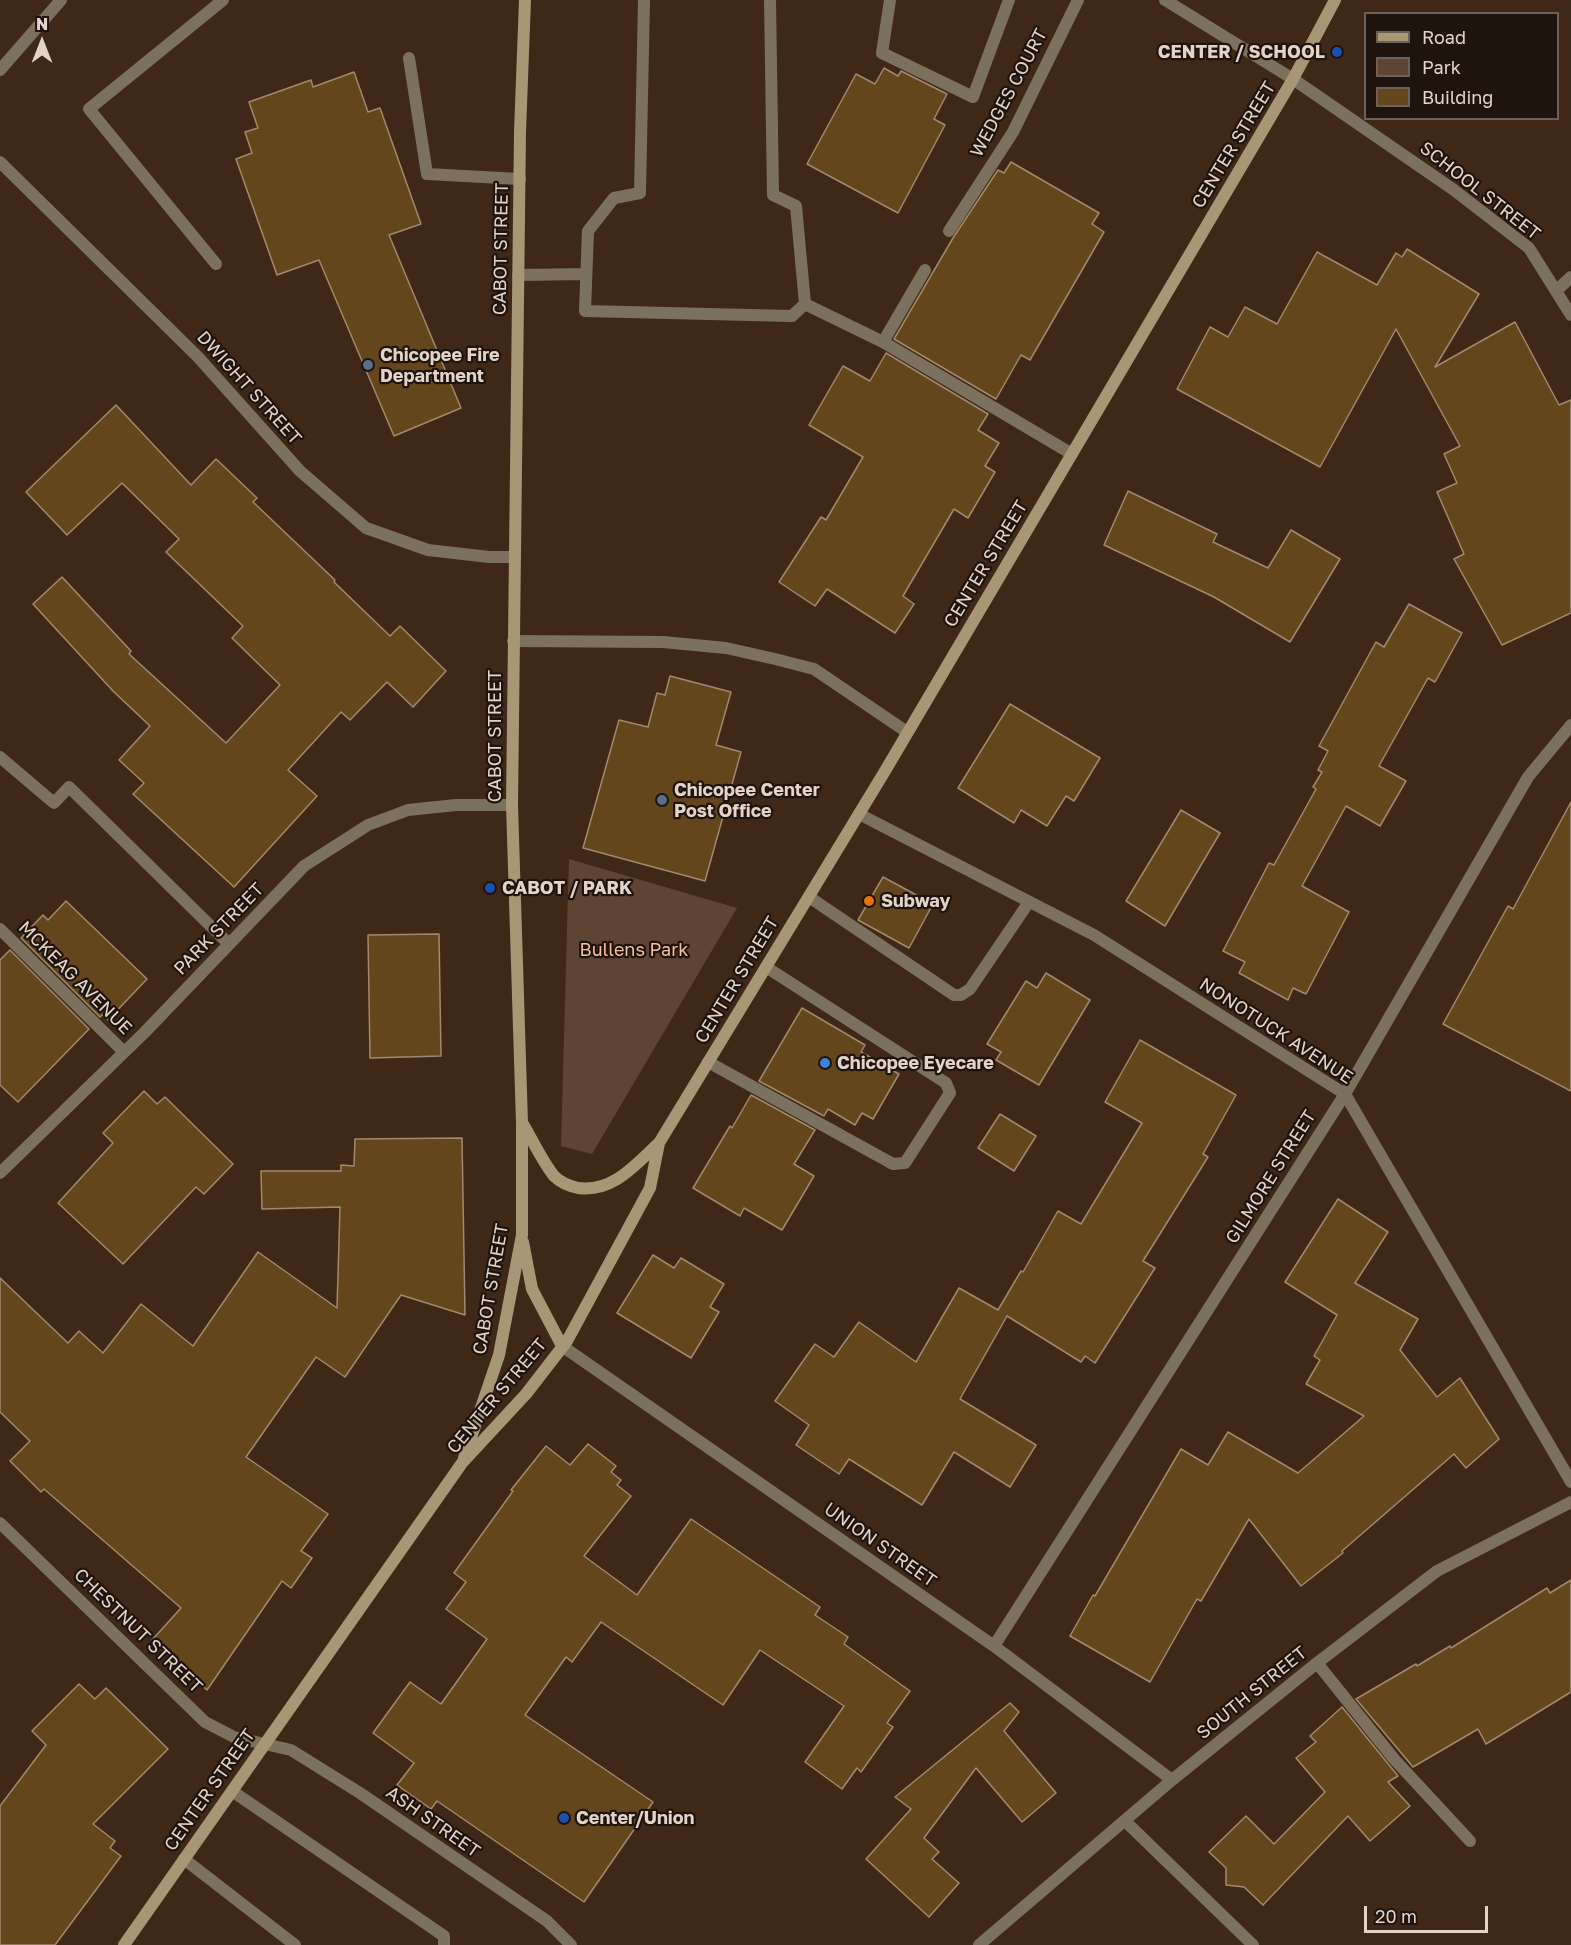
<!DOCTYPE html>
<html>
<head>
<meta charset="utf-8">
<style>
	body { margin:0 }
	#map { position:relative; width:1571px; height:1945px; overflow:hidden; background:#402818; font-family:"Golos Text",sans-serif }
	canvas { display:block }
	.legend { position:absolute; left:1364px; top:12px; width:195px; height:108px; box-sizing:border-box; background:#1f140d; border:2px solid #6d6058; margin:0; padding:8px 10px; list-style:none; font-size:18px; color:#e3d3c9 }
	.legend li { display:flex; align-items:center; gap:12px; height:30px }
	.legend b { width:30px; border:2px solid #6d6058 }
	.north { position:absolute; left:12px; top:12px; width:60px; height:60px; -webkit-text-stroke:4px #1f140d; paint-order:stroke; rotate:0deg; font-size:16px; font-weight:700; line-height:24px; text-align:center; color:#e3d3c9 }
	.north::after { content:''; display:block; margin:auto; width:21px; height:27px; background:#e3d3c9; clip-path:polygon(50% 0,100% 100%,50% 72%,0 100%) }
	.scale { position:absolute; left:1364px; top:1906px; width:124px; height:27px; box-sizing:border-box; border:3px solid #e3d3c9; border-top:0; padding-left:8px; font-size:18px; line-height:21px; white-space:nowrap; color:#e3d3c9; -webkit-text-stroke:4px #1f140d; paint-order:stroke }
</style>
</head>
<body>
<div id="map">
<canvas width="1571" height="1945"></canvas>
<ul class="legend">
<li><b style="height:8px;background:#a79777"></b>Road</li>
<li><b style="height:16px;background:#5e4432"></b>Park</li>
<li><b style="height:16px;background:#64461c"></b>Building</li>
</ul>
<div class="north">N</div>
<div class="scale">20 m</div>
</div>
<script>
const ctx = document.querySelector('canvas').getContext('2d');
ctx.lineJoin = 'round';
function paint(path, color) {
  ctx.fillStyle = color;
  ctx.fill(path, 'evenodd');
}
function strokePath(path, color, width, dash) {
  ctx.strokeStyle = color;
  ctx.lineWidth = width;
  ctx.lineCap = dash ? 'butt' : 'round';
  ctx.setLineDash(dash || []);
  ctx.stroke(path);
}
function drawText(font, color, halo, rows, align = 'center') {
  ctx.font = font + ' "Golos Text",sans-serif';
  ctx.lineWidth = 4.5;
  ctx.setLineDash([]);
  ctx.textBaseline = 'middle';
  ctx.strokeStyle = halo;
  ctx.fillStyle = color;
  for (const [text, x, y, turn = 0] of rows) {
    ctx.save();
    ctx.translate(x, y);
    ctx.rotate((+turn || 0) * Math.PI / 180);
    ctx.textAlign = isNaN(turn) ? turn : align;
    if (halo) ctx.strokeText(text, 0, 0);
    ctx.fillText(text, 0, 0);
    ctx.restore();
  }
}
paint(new Path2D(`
	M 569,859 L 737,908 L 592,1154 L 561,1146 Z`), '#5e4432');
const building = new Path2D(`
	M 884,68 L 898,76 L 901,71 L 947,94 L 934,119 L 945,125 L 898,213 L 807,164 L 856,74 L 875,84 Z
	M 354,72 L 368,112 L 380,108 L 421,224 L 389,235 L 461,408 L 394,436 L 319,260 L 277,275 L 236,159 L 252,153 L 245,132 L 258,128 L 249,102 L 311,80 L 313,87 Z
	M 1011,162 L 1099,213 L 1092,224 L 1104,232 L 1030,360 L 1021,355 L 996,399 L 894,339 L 953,238 L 998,170 L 1004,173 Z
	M 1407,249 L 1479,294 L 1435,367 L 1515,322 L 1559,405 L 1571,400 L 1571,613 L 1502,645 L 1454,559 L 1464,554 L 1437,492 L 1457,483 L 1444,454 L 1460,446 L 1396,329 L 1320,467 L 1177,389 L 1210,327 L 1228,337 L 1245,307 L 1277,324 L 1317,252 L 1377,285 L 1396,253 L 1402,257 Z
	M 886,353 L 988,414 L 978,430 L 999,443 L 985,466 L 995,472 L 968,518 L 954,509 L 903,596 L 914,604 L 895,633 L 827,589 L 815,606 L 779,582 L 821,517 L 826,520 L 863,457 L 809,425 L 843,366 L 870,381 Z
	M 116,405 L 191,485 L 216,459 L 257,498 L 253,502 L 335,580 L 334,582 L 390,636 L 400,626 L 446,671 L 413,707 L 387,682 L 350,720 L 341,712 L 288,770 L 317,796 L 234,887 L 133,794 L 144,783 L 119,760 L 150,726 L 113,691 L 33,604 L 62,577 L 131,651 L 129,654 L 226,743 L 280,685 L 232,638 L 243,626 L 166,552 L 179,539 L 122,483 L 67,535 L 26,492 Z
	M 1128,491 L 1217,534 L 1213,542 L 1268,568 L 1291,530 L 1340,559 L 1290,642 L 1214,597 L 1104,545 Z
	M 1409,604 L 1462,633 L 1435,682 L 1428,678 L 1379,766 L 1406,781 L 1380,826 L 1346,806 L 1302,886 L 1349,912 L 1306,994 L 1293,988 L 1288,1000 L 1239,973 L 1245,962 L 1223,951 L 1269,863 L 1274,865 L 1316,789 L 1313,787 L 1322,772 L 1318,770 L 1328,751 L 1319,746 L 1376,642 L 1384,647 Z
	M 670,676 L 731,692 L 716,745 L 741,752 L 705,881 L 583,848 L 619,720 L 648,727 L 657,693 L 665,695 Z
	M 1010,704 L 1100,758 L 1074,801 L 1066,796 L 1047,826 L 1021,810 L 1014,823 L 958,788 Z
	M 1571,802 L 1571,1091 L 1443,1024 L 1508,906 L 1513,909 Z
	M 1181,810 L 1220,833 L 1165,926 L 1126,901 Z
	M 883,877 L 933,904 L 909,948 L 858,920 Z
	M 66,901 L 147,979 L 108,1020 L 102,1015 L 100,1017 L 21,938 L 43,915 L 48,920 Z
	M 439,934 L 441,1056 L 370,1058 L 368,935 Z
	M 10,950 L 89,1029 L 18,1102 L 0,1085 L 0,960 Z
	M 1046,973 L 1090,1000 L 1039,1085 L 996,1060 L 1001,1052 L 987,1044 L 1026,981 L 1037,988 Z
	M 802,1008 L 865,1045 L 861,1052 L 899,1074 L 873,1119 L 862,1113 L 855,1125 L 828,1109 L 824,1116 L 759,1081 Z
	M 1140,1040 L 1236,1095 L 1203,1154 L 1208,1157 L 1143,1261 L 1155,1268 L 1095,1363 L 1085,1356 L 1081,1362 L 1007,1316 L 960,1399 L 1036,1445 L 1010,1487 L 954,1452 L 922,1505 L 849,1459 L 839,1474 L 796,1445 L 809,1425 L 775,1401 L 815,1344 L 834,1357 L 859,1322 L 916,1362 L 959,1288 L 998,1310 L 1021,1271 L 1023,1272 L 1058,1211 L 1081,1224 L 1142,1123 L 1105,1102 Z
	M 144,1091 L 157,1104 L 165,1097 L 233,1164 L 204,1194 L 196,1187 L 123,1264 L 58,1203 L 113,1143 L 103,1133 Z
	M 751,1095 L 815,1130 L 794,1164 L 814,1176 L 782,1230 L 744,1208 L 740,1216 L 693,1188 L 730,1126 L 732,1128 Z
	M 1000,1114 L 1036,1136 L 1014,1171 L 978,1148 Z
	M 462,1138 L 465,1315 L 401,1295 L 345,1377 L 316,1357 L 246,1457 L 328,1514 L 301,1551 L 312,1558 L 291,1588 L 282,1581 L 207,1690 L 152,1640 L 181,1608 L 44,1489 L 41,1492 L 10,1461 L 30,1441 L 0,1412 L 0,1278 L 68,1343 L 79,1331 L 103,1353 L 141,1304 L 193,1346 L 258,1252 L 337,1308 L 340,1207 L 262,1209 L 261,1171 L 341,1171 L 341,1165 L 354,1166 L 355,1139 Z
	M 1338,1199 L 1388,1232 L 1355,1283 L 1418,1319 L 1400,1350 L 1437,1397 L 1460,1378 L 1499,1439 L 1466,1468 L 1454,1454 L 1342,1551 L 1343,1553 L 1301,1586 L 1249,1519 L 1201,1601 L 1197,1599 L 1150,1682 L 1070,1636 L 1093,1595 L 1095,1596 L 1181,1449 L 1208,1465 L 1228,1432 L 1298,1473 L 1364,1416 L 1306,1384 L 1320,1360 L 1314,1356 L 1337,1315 L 1285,1282 Z
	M 653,1255 L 674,1268 L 681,1258 L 724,1284 L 710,1307 L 719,1312 L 691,1358 L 617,1313 Z
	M 588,1444 L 616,1466 L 611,1472 L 621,1480 L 617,1485 L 631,1496 L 584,1556 L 637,1595 L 691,1519 L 820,1607 L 815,1615 L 848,1637 L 844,1644 L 910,1691 L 887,1723 L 893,1727 L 861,1772 L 857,1768 L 842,1789 L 805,1762 L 844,1706 L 760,1650 L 723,1705 L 601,1622 L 572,1662 L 566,1657 L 525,1715 L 653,1802 L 584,1902 L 437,1801 L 431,1809 L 397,1785 L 414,1763 L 373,1733 L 410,1682 L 441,1704 L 487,1639 L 446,1609 L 466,1582 L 454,1573 L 513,1491 L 511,1490 L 546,1446 L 570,1465 Z
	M 1571,1580 L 1571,1692 L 1486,1744 L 1478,1729 L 1413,1767 L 1356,1699 L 1416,1664 L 1417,1666 L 1450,1646 L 1451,1648 L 1547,1588 L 1550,1593 Z
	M 79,1684 L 95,1699 L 106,1688 L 168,1749 L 93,1824 L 115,1841 L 110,1848 L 121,1856 L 55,1945 L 0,1945 L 0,1806 L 46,1745 L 32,1731 Z
	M 1010,1703 L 1019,1712 L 1004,1731 L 1056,1793 L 1022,1822 L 976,1768 L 924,1838 L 939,1852 L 932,1859 L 959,1883 L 929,1917 L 866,1859 L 911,1809 L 895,1797 Z
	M 1342,1707 L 1398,1776 L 1388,1782 L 1410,1806 L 1370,1841 L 1348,1816 L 1263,1905 L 1244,1887 L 1226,1885 L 1226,1868 L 1209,1852 L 1246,1816 L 1274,1844 L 1325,1792 L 1296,1758 L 1316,1742 L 1310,1736 Z`);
paint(building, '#64461c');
strokePath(building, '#9f8a70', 1.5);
strokePath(new Path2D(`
	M 644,0 L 640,193 L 614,198 L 588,231 L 585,311 L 792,316 L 805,304
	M 770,0 L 773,195 L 796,206 L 805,304
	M 890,0 L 882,53 L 973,97 L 1009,0
	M 409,58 L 427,174 L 520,179
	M 949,231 L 1013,132 L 1078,0
	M 216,264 L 89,109 L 223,0
	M 518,275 L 586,274
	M 1556,291 L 1571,277
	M 805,304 L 883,342 L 1072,454
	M 883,342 L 925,270
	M 513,641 L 663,642 L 726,648 L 775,659 L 814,669 L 907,732
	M 0,757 L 54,803 L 69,787 L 229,944
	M 809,897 L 954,995 L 961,995 L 970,989 L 1029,902
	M 708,1062 L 893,1164 L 905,1163 L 950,1093 L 946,1083 L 766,967
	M 1317,1663 L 1394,1759 L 1470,1841
	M 232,1791 L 444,1936 L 444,1945
	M 1125,1821 L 1253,1945
	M 184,1859 L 295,1945`), '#7c715e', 12);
strokePath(new Path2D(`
	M 1165,0 L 1293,79 L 1454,190 L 1529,248 L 1571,315
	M 0,70 L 61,0
	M 0,162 L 198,357 L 300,471 L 366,528 L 428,550 L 489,557 L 514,557
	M 859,814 L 1094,935 L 1345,1094 L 1571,1482
	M 0,929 L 124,1052
	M 0,1173 L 145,1032 L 304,866 L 368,825 L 408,810 L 456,805 L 512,805
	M 562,1346 L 994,1646 L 1172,1780
	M 0,1523 L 205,1722 L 234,1737 L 291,1750 L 360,1793 L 547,1921 L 571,1945
	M 994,1646 L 1345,1094 L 1528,777 L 1571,725`), '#7c715e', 12);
strokePath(new Path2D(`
	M 979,1945 L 1172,1780 L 1317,1663 L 1437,1571 L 1571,1502`), '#7c715e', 12);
strokePath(new Path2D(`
	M 523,1124 C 533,1141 542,1161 554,1176 C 561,1183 569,1186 578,1188 C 613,1193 636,1164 659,1143
	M 523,1242 L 532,1289 L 562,1346
	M 464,1458 L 499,1355 L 522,1235 L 522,1123 L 512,805 L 520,132 L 525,0
	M 124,1945 L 462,1463 L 526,1394 L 567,1341 L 650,1188 L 659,1143 L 885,771 L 1293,79 L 1335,0`), '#a79777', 12);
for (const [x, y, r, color] of [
	[1337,52,6,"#1a4fb4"],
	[368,365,6,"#5c6f8a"],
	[662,800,6,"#5c6f8a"],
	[490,888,6,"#1a4fb4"],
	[869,901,6,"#e8710a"],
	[825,1063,6,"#3f7fe0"],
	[564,1818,6,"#1a4fb4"]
]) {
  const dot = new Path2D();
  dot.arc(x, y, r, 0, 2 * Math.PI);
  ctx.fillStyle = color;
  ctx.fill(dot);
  strokePath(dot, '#1f140d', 2);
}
drawText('bold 18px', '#e3d3c9', '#1f140d', [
	["CENTER / SCHOOL",1325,52,"right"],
	["Chicopee Fire",380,355],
	["Department",380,376],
	["Chicopee Center",674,790],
	["Post Office",674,811],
	["CABOT / PARK",502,888],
	["Subway",881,901],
	["Chicopee Eyecare",837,1063],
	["Center/Union",576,1818]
], 'left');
drawText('18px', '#e3d3c9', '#1f140d', [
	["WEDGES COURT",1009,93,-62],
	["CENTER STREET",1234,145,-59],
	["SCHOOL STREET",1480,191,38],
	["CABOT STREET",501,249,-89],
	["DWIGHT STREET",249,388,48],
	["CENTER STREET",986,564,-59],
	["CABOT STREET",495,736,-90],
	["PARK STREET",219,929,-46],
	["MCKEAG AVENUE",75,978,45],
	["CENTER STREET",737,980,-59],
	["NONOTUCK AVENUE",1276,1031,33],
	["GILMORE STREET",1271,1177,-58],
	["CABOT STREET",491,1289,-80],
	["CENTER STREET",497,1396,-50],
	["UNION STREET",880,1545,35],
	["CHESTNUT STREET",138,1631,44],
	["SOUTH STREET",1252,1693,-39],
	["CENTER STREET",210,1790,-55],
	["ASH STREET",433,1822,35]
]);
drawText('18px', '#f7c09b', '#1f140d', [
	["Bullens Park",634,950]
]);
</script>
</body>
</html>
